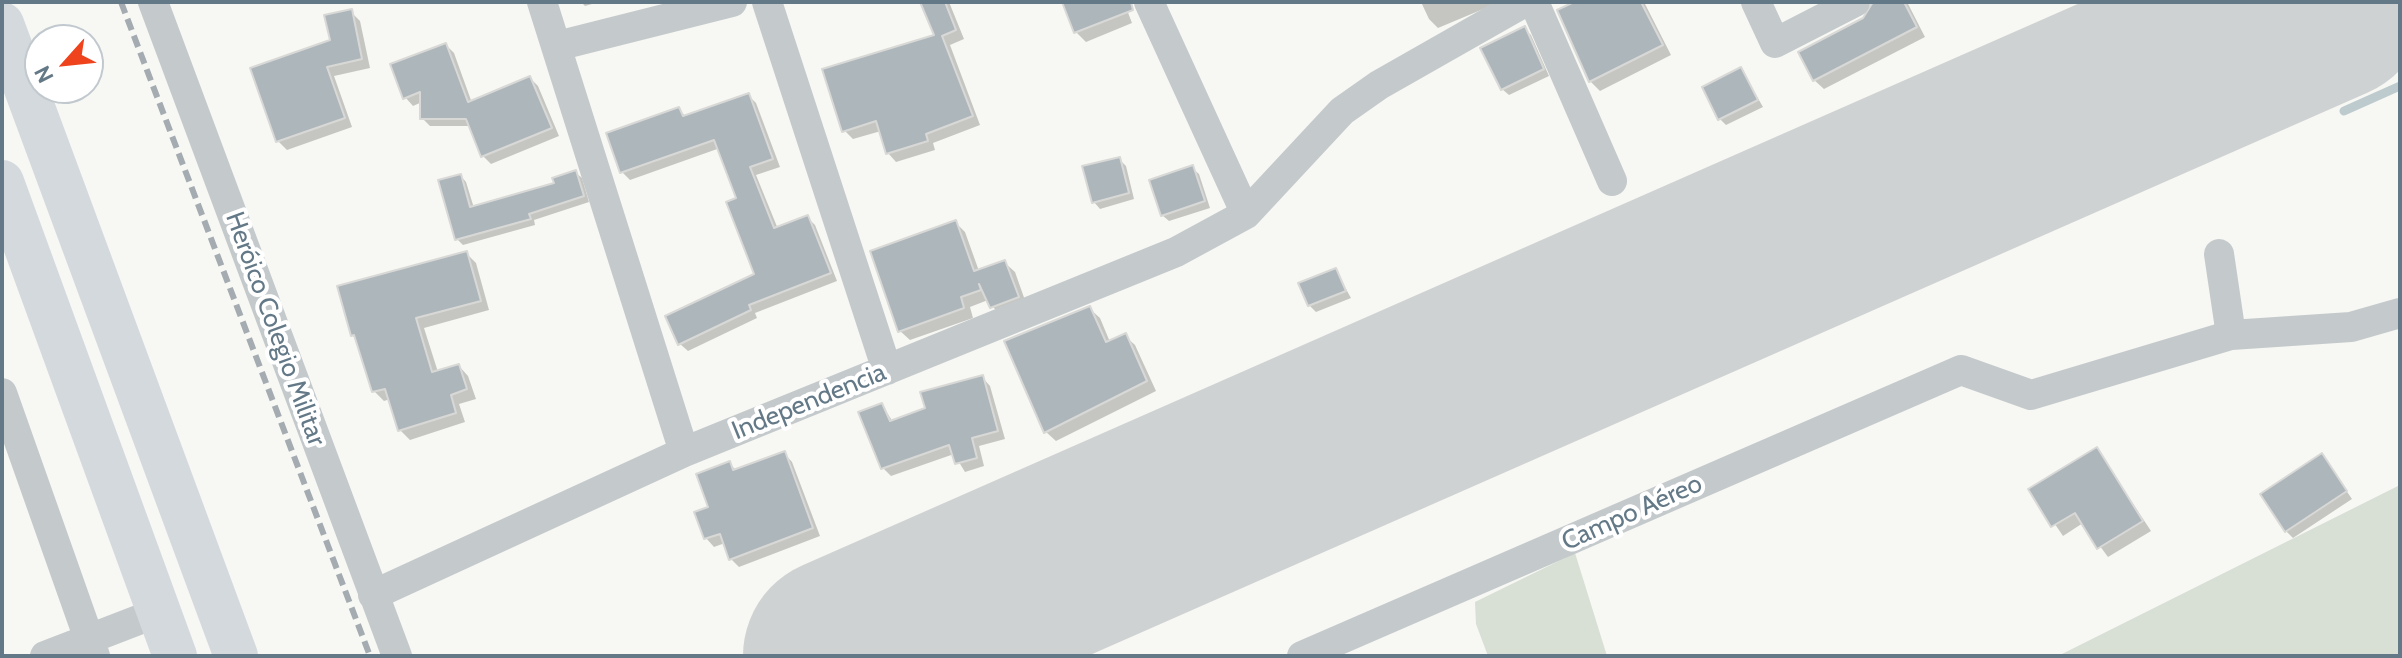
<!DOCTYPE html>
<html>
<head>
<meta charset="utf-8">
<style>
	body { margin:0 }
	#map { position:relative; width:2402px; height:658px; overflow:hidden; background:#f7f7f3; font-family:Cabin,sans-serif }
	canvas { display:block }
	.frame { position:absolute; inset:0; border:4px solid #647987; pointer-events:none }
	.north { position:absolute; left:24px; top:24px; width:80px; height:80px; box-sizing:border-box; background:#fff; border:2px solid #c1c9cf; border-radius:50%; rotate:243deg; font-size:22px; font-weight:700; line-height:32px; text-align:center; color:#647987 }
	.north::after { content:''; display:block; margin:auto; width:28px; height:36px; background:#ee431c; clip-path:polygon(50% 0,100% 100%,50% 72%,0 100%) }
</style>
</head>
<body>
<div id="map">
<canvas width="2402" height="658"></canvas>
<div class="frame"></div>
<div class="north">N</div>
</div>
<script>
const ctx = document.querySelector('canvas').getContext('2d');
ctx.lineJoin = 'round';
function paint(path, color) {
  ctx.fillStyle = color;
  ctx.fill(path, 'evenodd');
}
function strokePath(path, color, width, dash) {
  ctx.strokeStyle = color;
  ctx.lineWidth = width;
  ctx.lineCap = dash ? 'butt' : 'round';
  ctx.setLineDash(dash || []);
  ctx.stroke(path);
}
function drawText(font, color, halo, rows, align = 'center') {
  ctx.font = font + ' Cabin,sans-serif';
  ctx.lineWidth = 8;
  ctx.setLineDash([]);
  ctx.textBaseline = 'middle';
  ctx.strokeStyle = halo;
  ctx.fillStyle = color;
  for (const [text, x, y, turn = 0] of rows) {
    ctx.save();
    ctx.translate(x, y);
    ctx.rotate((+turn || 0) * Math.PI / 180);
    ctx.textAlign = isNaN(turn) ? turn : align;
    if (halo) ctx.strokeText(text, 0, 0);
    ctx.fillText(text, 0, 0);
    ctx.restore();
  }
}
paint(new Path2D(`
	M 2400,485 L 2400,656 L 2058,656 Z
	M 1575,553 L 1607,656 L 1488,656 L 1476,624 L 1475,602 Z`), '#d8dfd4');
paint(new Path2D(`
	M 581,2 L 599,2 L 585,6 Z
	M 922,2 L 949,2 L 964,39 L 950,45 L 980,125 L 933,143 L 935,150 L 896,162 L 888,153 L 881,131 L 853,139 L 844,130 L 936,36 Z
	M 1064,2 L 1124,2 L 1132,23 L 1086,42 L 1076,32 Z
	M 1421,2 L 1500,2 L 1438,28 L 1429,19 Z
	M 1579,2 L 1644,2 L 1671,55 L 1600,91 L 1590,81 Z
	M 1873,2 L 1907,2 L 1925,37 L 1824,89 L 1814,80 L 1865,19 Z
	M 351,12 L 360,21 L 370,68 L 334,76 L 352,127 L 287,150 L 278,141 Z
	M 1525,29 L 1531,35 L 1549,76 L 1509,95 L 1502,89 Z
	M 446,45 L 454,53 L 472,103 L 530,78 L 538,86 L 559,136 L 491,164 L 483,156 L 471,126 L 430,126 L 422,118 L 422,102 L 413,106 L 405,97 Z
	M 1741,69 L 1763,107 L 1726,125 L 1720,119 Z
	M 748,95 L 756,103 L 780,167 L 756,175 L 778,229 L 808,218 L 815,225 L 837,281 L 755,313 L 757,318 L 688,351 L 680,344 L 757,275 L 739,199 L 720,148 L 630,180 L 622,172 L 609,134 L 679,109 L 686,117 Z
	M 1119,159 L 1126,166 L 1134,199 L 1100,209 L 1094,202 Z
	M 1192,168 L 1199,174 L 1210,208 L 1169,221 L 1162,215 Z
	M 576,173 L 582,178 L 589,202 L 534,220 L 535,225 L 463,245 L 457,239 L 461,176 L 466,182 L 474,208 L 556,185 Z
	M 956,223 L 965,232 L 979,271 L 1005,263 L 1015,272 L 1027,306 L 1001,317 L 988,300 L 970,307 L 973,318 L 910,340 L 900,331 Z
	M 467,254 L 476,263 L 489,310 L 424,328 L 438,372 L 459,366 L 468,376 L 476,399 L 459,404 L 465,422 L 410,440 L 400,430 L 390,399 L 384,401 L 374,391 L 357,340 L 352,335 Z
	M 1336,271 L 1351,298 L 1316,312 L 1309,305 Z
	M 1090,309 L 1100,318 L 1110,342 L 1125,336 L 1135,345 L 1156,391 L 1056,441 L 1046,432 Z
	M 982,377 L 990,386 L 1005,439 L 979,446 L 984,466 L 965,472 L 954,454 L 891,476 L 883,468 L 882,405 L 893,422 L 928,409 Z
	M 2097,449 L 2151,531 L 2108,557 L 2083,523 L 2063,536 L 2031,489 Z
	M 784,453 L 792,462 L 820,536 L 739,567 L 731,559 L 725,543 L 714,547 L 706,538 L 710,508 L 730,464 L 737,471 Z
	M 2322,455 L 2352,499 L 2293,538 L 2286,531 Z`), '#0003');
strokePath(new Path2D(`
	M 2344,111 L 2400,86`), '#bdcace', 9);
strokePath(new Path2D(`
	M 842,656 L 2328,2`), '#ced2d2', 198);
const building = new Path2D(`
	M 920,2 L 945,2 L 956,30 L 942,36 L 973,116 L 926,134 L 928,141 L 886,154 L 876,121 L 842,132 L 822,69 L 934,35 Z
	M 1062,2 L 1131,2 L 1133,10 L 1074,33 Z
	M 1574,2 L 1641,2 L 1663,45 L 1589,82 L 1557,10 Z
	M 1873,2 L 1904,2 L 1917,27 L 1813,81 L 1798,52 L 1863,18 Z
	M 352,9 L 362,59 L 327,67 L 345,118 L 276,142 L 250,68 L 330,40 L 324,15 Z
	M 1525,26 L 1544,69 L 1501,90 L 1480,48 Z
	M 446,43 L 468,102 L 530,76 L 552,128 L 481,157 L 466,119 L 420,119 L 420,92 L 403,99 L 390,64 Z
	M 1741,67 L 1758,100 L 1718,120 L 1702,87 Z
	M 749,93 L 773,159 L 750,167 L 774,228 L 808,215 L 831,273 L 749,305 L 751,310 L 678,345 L 665,316 L 754,274 L 726,202 L 736,198 L 714,140 L 620,173 L 606,133 L 679,107 L 683,116 Z
	M 1120,157 L 1129,193 L 1092,203 L 1082,166 Z
	M 1193,165 L 1205,201 L 1161,216 L 1149,180 Z
	M 576,170 L 584,196 L 529,214 L 531,219 L 455,240 L 438,180 L 461,174 L 470,207 L 554,183 L 552,178 Z
	M 956,220 L 974,271 L 1005,260 L 1019,297 L 990,308 L 979,284 L 981,290 L 961,297 L 964,308 L 898,332 L 870,251 Z
	M 467,251 L 481,301 L 416,318 L 432,372 L 459,364 L 467,389 L 451,395 L 456,413 L 398,431 L 385,389 L 372,392 L 354,335 L 351,336 L 337,286 Z
	M 1336,268 L 1346,291 L 1308,306 L 1298,283 Z
	M 1090,306 L 1106,342 L 1126,333 L 1147,381 L 1044,433 L 1004,341 Z
	M 983,375 L 998,431 L 972,438 L 977,458 L 955,464 L 949,445 L 881,469 L 858,412 L 882,403 L 890,421 L 925,408 L 920,392 Z
	M 2097,447 L 2143,521 L 2097,549 L 2075,513 L 2051,527 L 2028,489 Z
	M 785,451 L 813,528 L 729,560 L 720,534 L 704,539 L 694,512 L 708,507 L 696,474 L 730,461 L 733,470 Z
	M 2322,453 L 2347,491 L 2285,532 L 2260,494 Z`);
paint(building, '#adb6bb');
strokePath(building, '#d8d8d6', 2);
strokePath(new Path2D(`
	M 153,2 L 397,656
	M 542,2 L 684,452
	M 767,2 L 887,370
	M 1149,2 L 1246,214
	M 1534,2 L 1612,181
	M 1756,2 L 1775,43 L 1855,2
	M 557,46 L 732,2
	M 2219,254 L 2231,335 L 2351,327 L 2400,313
	M 2,393 L 95,656
	M 373,595 L 684,452 L 1176,252 L 1246,214 L 1342,111 L 1379,85 L 1525,2
	M 45,656 L 159,612
	M 1302,656 L 1961,370 L 2031,395 L 2231,335`), '#c4c9cc', 30);
strokePath(new Path2D(`
	M 2,24 L 236,656
	M 2,182 L 175,656`), '#d4d9dd', 44);
strokePath(new Path2D(`
	M 121,2 L 370,656`), '#a4acb1', 6, [12, 6]);
drawText('26px', '#647987', '#fff', [
	["Heróico Colegio Militar",275,329,70],
	["Independencia",809,402,-22],
	["Campo Aéreo",1632,513,-24]
]);
</script>
</body>
</html>
